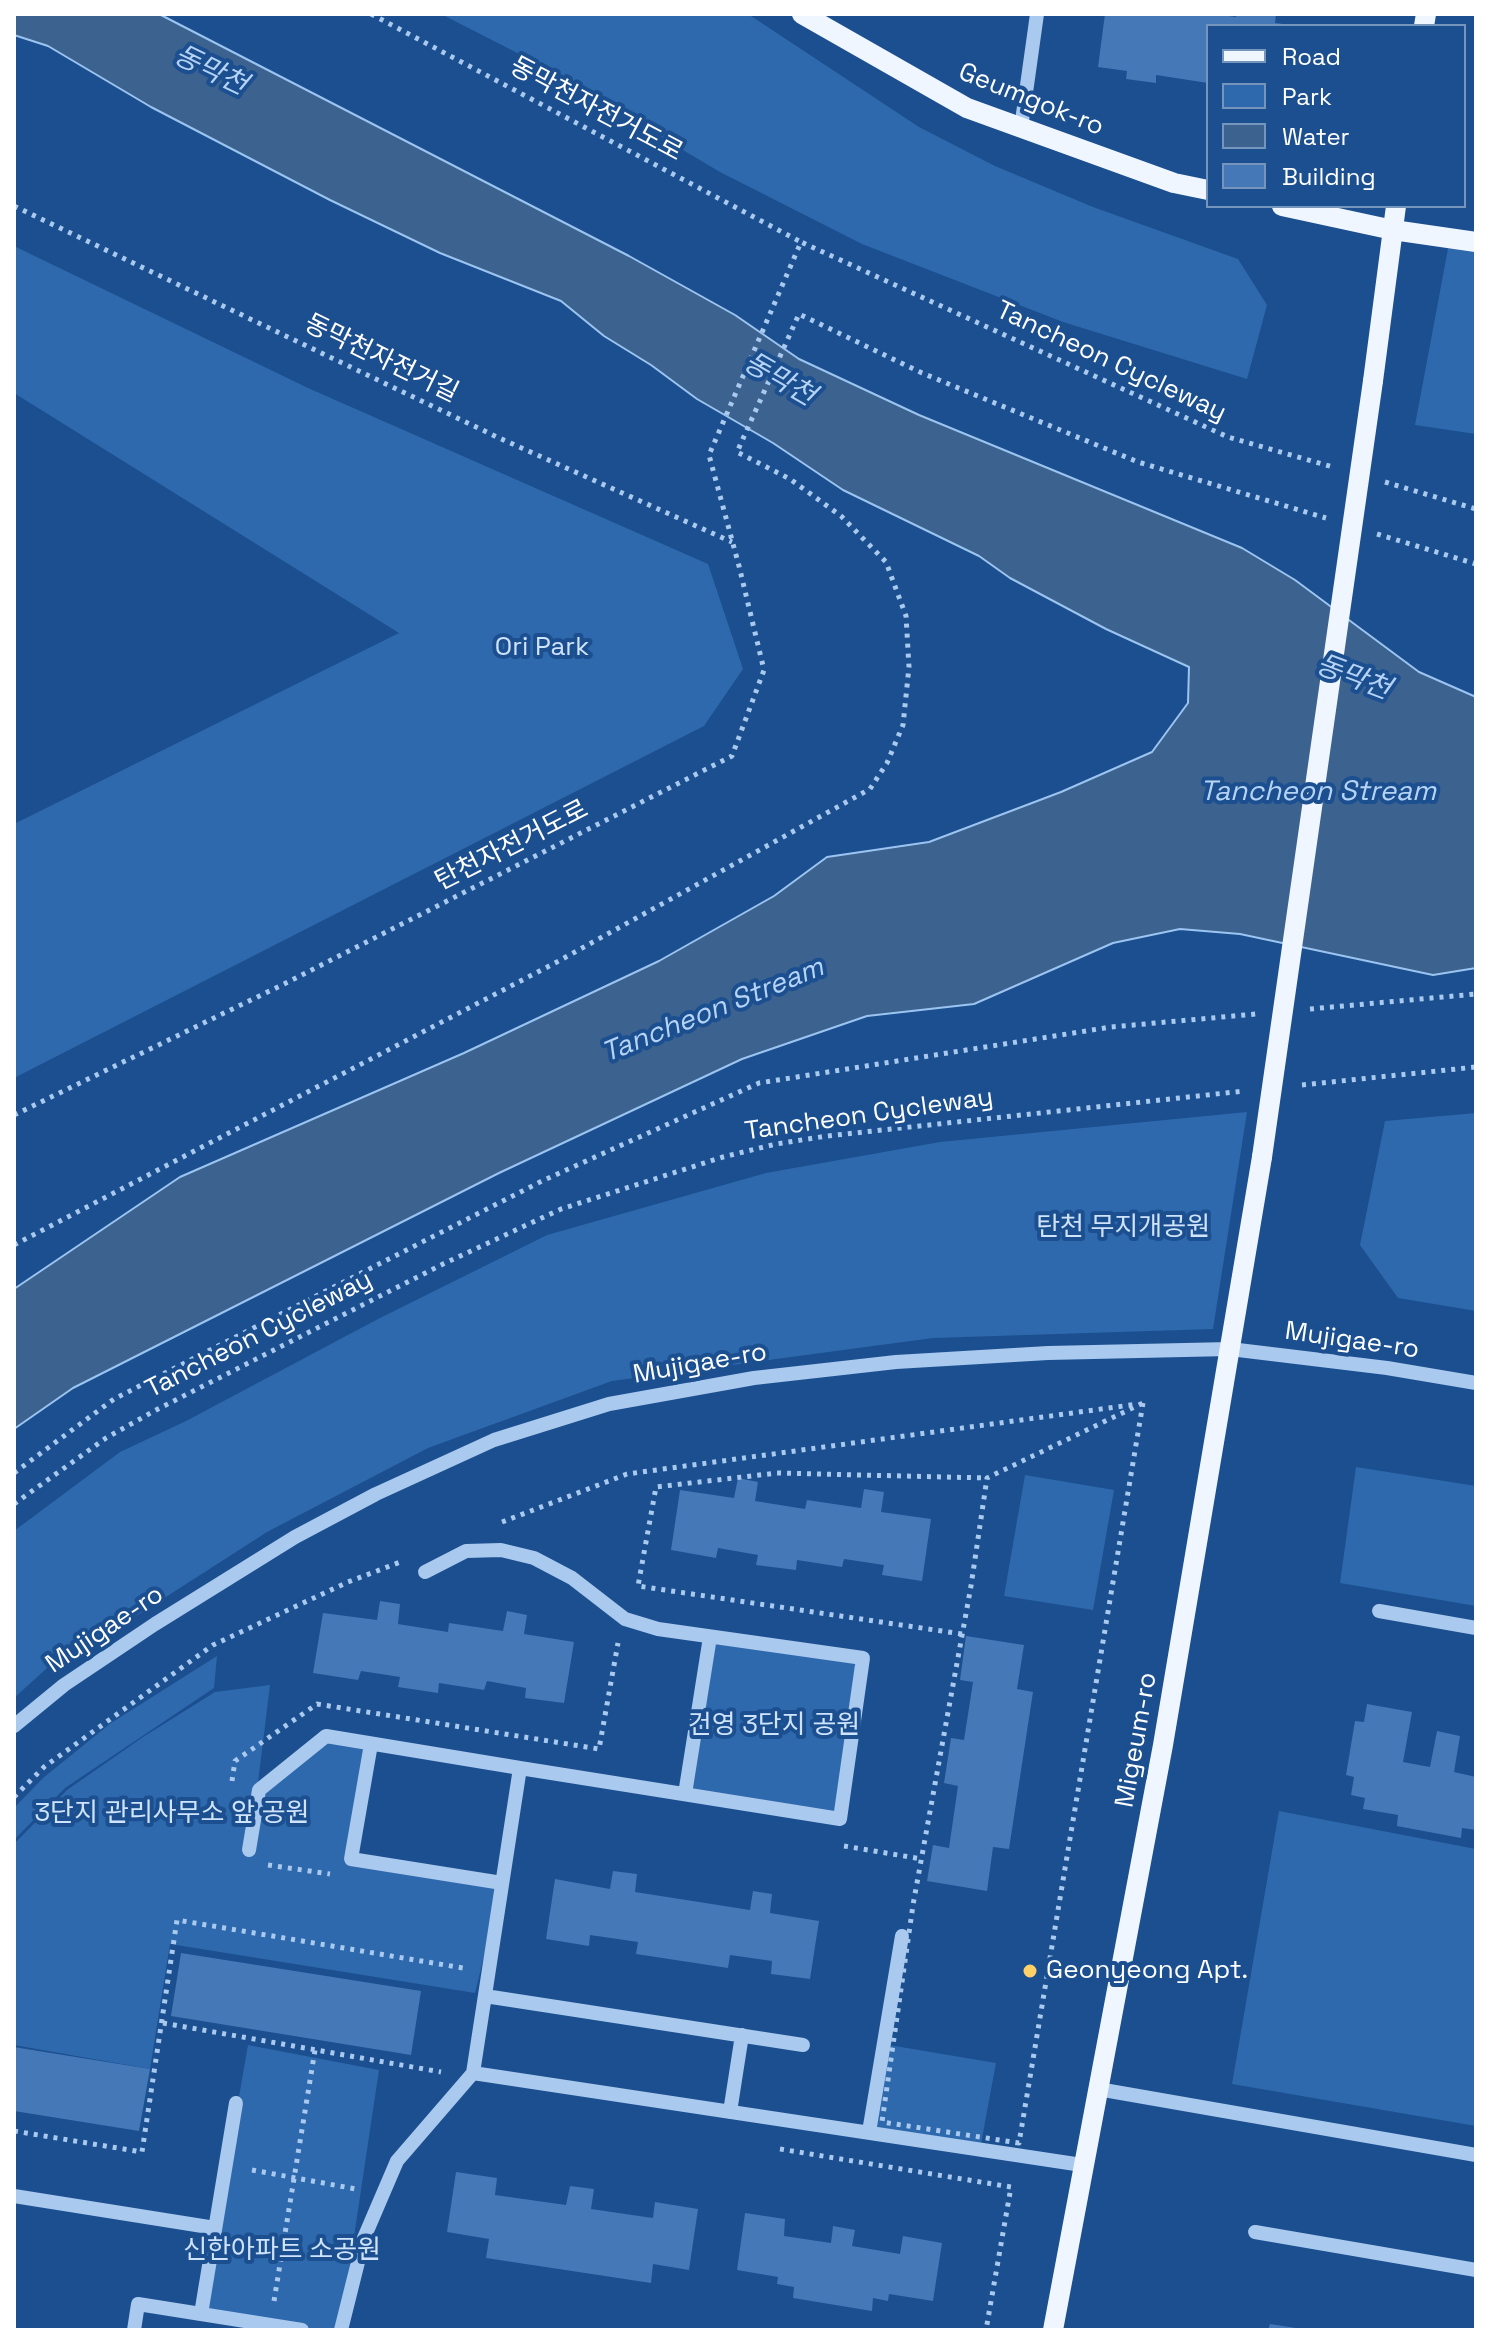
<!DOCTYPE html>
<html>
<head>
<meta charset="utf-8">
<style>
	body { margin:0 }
	#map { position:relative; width:1490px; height:2344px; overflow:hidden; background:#1b4f8f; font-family:"Space Grotesk",sans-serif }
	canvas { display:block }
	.frame { position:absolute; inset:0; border:16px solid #fff; pointer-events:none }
	.legend { position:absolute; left:1206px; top:24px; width:260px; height:184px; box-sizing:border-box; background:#1b4f8f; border:2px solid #7695bc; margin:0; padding:10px 14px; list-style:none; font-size:24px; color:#fff }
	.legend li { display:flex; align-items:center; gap:16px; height:40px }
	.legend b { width:40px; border:2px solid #7695bc }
</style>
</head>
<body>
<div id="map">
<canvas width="1490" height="2344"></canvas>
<div class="frame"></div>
<ul class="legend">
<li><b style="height:10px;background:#f0f6ff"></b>Road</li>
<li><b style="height:22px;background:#2e69ad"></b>Park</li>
<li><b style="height:22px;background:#3c6290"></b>Water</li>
<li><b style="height:22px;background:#4478b7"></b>Building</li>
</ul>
</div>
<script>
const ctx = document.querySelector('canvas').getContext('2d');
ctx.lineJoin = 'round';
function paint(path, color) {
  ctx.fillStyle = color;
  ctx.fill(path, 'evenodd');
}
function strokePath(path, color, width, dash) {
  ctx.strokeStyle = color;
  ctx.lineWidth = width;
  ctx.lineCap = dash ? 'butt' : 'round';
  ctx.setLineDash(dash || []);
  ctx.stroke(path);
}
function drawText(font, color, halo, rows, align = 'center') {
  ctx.font = font + ' "Space Grotesk","Noto Sans KR",sans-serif';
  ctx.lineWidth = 8;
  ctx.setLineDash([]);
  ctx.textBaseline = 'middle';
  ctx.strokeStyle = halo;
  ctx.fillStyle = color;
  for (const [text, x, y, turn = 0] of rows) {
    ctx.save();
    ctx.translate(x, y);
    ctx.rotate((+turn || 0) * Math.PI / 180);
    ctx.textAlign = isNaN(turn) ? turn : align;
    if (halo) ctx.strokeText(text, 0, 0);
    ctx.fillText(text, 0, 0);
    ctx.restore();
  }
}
paint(new Path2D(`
	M 441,14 L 748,14 L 919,127 L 995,166 L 1093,207 L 1238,259 L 1267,305 L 1247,379 L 1063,322 L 862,244 L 720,172 L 531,60 Z
	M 1450,238 L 1476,238 L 1476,434 L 1415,425 Z
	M 14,246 L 308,388 L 708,564 L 743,669 L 704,726 L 14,1078 L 14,824 L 399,633 L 14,393 Z
	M 1247,1112 L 1213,1329 L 933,1338 L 612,1381 L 428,1448 L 267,1532 L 141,1613 L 56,1660 L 14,1698 L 14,1531 L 120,1452 L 186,1421 L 378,1319 L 547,1235 L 766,1173 L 940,1142 Z
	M 1476,1113 L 1476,1311 L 1398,1298 L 1360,1245 L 1385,1121 Z
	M 1356,1467 L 1476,1486 L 1476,1606 L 1340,1583 Z
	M 1025,1475 L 1114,1490 L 1093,1610 L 1004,1596 Z
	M 714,1641 L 856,1662 L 835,1814 L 690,1791 Z
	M 217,1656 L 214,1688 L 65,1788 L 14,1840 L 14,1808 L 43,1778 L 111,1723 Z
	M 270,1685 L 254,1815 L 259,1790 L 326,1736 L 371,1744 L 351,1858 L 502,1883 L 475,1993 L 170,1944 L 150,2069 L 14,2045 L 14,1844 L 67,1790 L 143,1737 L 215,1692 Z
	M 1279,1811 L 1476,1849 L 1476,2126 L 1232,2084 Z
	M 248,2045 L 379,2070 L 340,2330 L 302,2330 L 201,2314 Z
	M 889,2045 L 996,2063 L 981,2144 L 874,2128 Z`), '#2e69ad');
const water = new Path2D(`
	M 14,14 L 159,14 L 629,256 L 735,315 L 799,359 L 919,415 L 1242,548 L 1295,580 L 1419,672 L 1476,697 L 1476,968 L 1433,975 L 1240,934 L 1180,929 L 1113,943 L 974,1004 L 867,1016 L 742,1059 L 499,1173 L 73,1388 L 14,1429 L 14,1289 L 180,1177 L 464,1053 L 659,961 L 774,896 L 827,857 L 929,842 L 1061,792 L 1152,752 L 1188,703 L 1189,667 L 1106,629 L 1010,578 L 979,556 L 843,490 L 773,443 L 697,399 L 651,365 L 604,336 L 561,301 L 440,253 L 330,200 L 151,107 L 48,46 L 14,35 Z`);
paint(water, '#3c6290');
strokePath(water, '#9cc4f0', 2);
paint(new Path2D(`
	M 1105,14 L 1214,14 L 1236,17 L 1236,14 L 1276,14 L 1275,23 L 1283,24 L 1283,26 L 1208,26 L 1208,83 L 1156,75 L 1156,83 L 1126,79 L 1127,71 L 1098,67 Z
	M 738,1478 L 758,1482 L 755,1501 L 805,1509 L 807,1500 L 861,1508 L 864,1489 L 884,1492 L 881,1512 L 931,1519 L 922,1581 L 882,1575 L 884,1565 L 844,1559 L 842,1567 L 797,1560 L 796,1570 L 756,1565 L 758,1555 L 718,1548 L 716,1558 L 671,1550 L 680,1490 L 734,1498 Z
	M 380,1601 L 400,1604 L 398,1624 L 448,1632 L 449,1623 L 503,1631 L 507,1611 L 527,1615 L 524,1634 L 574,1642 L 564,1703 L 525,1698 L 526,1688 L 487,1681 L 484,1690 L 439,1683 L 438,1693 L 398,1687 L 400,1677 L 361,1671 L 358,1680 L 313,1673 L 323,1613 L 377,1620 Z
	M 966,1636 L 1024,1645 L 1017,1689 L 1033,1692 L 1009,1849 L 993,1847 L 987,1891 L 927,1881 L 933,1845 L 949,1848 L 958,1786 L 944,1783 L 951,1738 L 964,1740 L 973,1682 L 960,1680 Z
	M 1367,1704 L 1412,1712 L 1403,1762 L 1430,1767 L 1437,1731 L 1460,1736 L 1454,1772 L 1476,1777 L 1476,1830 L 1462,1828 L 1461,1838 L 1397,1826 L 1398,1815 L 1363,1809 L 1365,1798 L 1351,1795 L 1354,1777 L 1346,1775 L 1355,1721 L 1364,1722 Z
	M 613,1871 L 637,1874 L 635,1892 L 750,1910 L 753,1891 L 772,1894 L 770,1913 L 819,1921 L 810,1979 L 771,1974 L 772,1961 L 730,1955 L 728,1968 L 636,1954 L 638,1942 L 590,1935 L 589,1946 L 546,1939 L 555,1879 L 610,1889 Z
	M 181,1953 L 421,1991 L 411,2055 L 171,2016 Z
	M 14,2047 L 150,2069 L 139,2131 L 14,2111 Z
	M 456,2172 L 497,2178 L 495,2195 L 566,2205 L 570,2186 L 594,2189 L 591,2209 L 653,2218 L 655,2202 L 698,2209 L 689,2270 L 653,2264 L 651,2283 L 486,2258 L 489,2239 L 447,2232 Z
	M 745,2213 L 785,2219 L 784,2236 L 831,2243 L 833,2226 L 855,2230 L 852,2246 L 900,2254 L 903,2236 L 942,2243 L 933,2301 L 889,2294 L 888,2301 L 873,2298 L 872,2311 L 793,2298 L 794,2287 L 777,2284 L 778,2277 L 737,2270 Z
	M 1270,2324 L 1296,2328 L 1296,2330 L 1268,2330 Z`), '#4478b7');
strokePath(new Path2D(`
	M 371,14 L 801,242
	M 14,206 L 497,437 L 732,542
	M 1385,482 L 1476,509
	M 1377,534 L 1476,564
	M 1310,1009 L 1476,994
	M 1302,1085 L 1476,1067
	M 14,1115 L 284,984 L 732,756 L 764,670 L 739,566 L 709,455 L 801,242 L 1228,437 L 1333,467
	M 14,1245 L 555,963 L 870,789 L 887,763 L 903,725 L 909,667 L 906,616 L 886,562 L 841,516 L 790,479 L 737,452 L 799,314 L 922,373 L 1138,462 L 1326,518
	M 1143,1403 L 1019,2143 L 882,2122 L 913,1905 L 971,1586 L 987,1478 Z
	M 14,1473 L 114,1399 L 542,1181 L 759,1083 L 1111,1027 L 1256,1014
	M 14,1504 L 106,1438 L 156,1410 L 443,1264 L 561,1209 L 723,1157 L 776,1144 L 827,1136 L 1244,1091
	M 502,1522 L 627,1474 L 1138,1404
	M 962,1634 L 638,1586 L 656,1487 L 777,1473 L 987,1478
	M 232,1781 L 235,1761 L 317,1704 L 599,1749 L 618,1643
	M 14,1797 L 44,1767 L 213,1645 L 348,1582 L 403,1561
	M 844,1846 L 922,1859
	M 268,1865 L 330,1874
	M 163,2023 L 441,2072
	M 14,2131 L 142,2152 L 177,1920 L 463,1968
	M 780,2149 L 1011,2187 L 986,2330
	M 252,2170 L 356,2189
	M 274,2301 L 315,2050`), '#a9c9ee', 5, [4, 6]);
strokePath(new Path2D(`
	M 1021,128 L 1037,14
	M 425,1572 L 466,1551 L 501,1550 L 534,1558 L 572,1578 L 625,1619 L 658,1629 L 863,1658 L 840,1819 L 520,1768 L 473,2073
	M 1379,1611 L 1476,1628
	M 14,1726 L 64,1685 L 155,1624 L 295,1537 L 376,1494 L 494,1440 L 609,1404 L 754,1378 L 896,1362 L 1048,1353 L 1230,1349 L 1387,1368 L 1476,1383
	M 371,1744 L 351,1859 L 502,1883
	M 685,1794 L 710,1637
	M 249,1850 L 259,1790 L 326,1736 L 520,1768
	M 485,1996 L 803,2045
	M 1098,2089 L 1476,2155
	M 236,2103 L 201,2314 L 302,2330
	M 730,2112 L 742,2035
	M 869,2132 L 902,1936
	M 14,2196 L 215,2228
	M 1255,2232 L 1476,2270
	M 134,2330 L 138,2304 L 201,2314
	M 341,2330 L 364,2238 L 397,2161 L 473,2073 L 1082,2165`), '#a9c9ee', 14);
strokePath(new Path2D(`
	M 802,14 L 967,108 L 1174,183 L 1208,190
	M 1424,26 L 1426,14
	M 1282,206 L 1393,230 L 1476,242
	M 1373,381 L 1396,206
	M 1053,2330 L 1163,1745 L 1262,1157`), '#f0f6ff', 20);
strokePath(new Path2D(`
	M 1262,1157 L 1373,381`), '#f0f6ff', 20);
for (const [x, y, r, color] of [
	[1030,1971,8,"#ffd166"]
]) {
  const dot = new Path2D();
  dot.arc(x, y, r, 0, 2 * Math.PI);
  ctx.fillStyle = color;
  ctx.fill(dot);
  strokePath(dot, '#1b4f8f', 3);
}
drawText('26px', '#fff', '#1b4f8f', [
	["Geumgok-ro",1031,100,22],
	["동막천자전거도로",596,110,28],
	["동막천자전거길",381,359,26],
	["Tancheon Cycleway",1111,362,25],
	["탄천자전거도로",512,846,-27],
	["Tancheon Cycleway",869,1115,-8],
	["Tancheon Cycleway",259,1335,-27],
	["Mujigae-ro",1352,1341,8],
	["Mujigae-ro",700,1364,-10],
	["Mujigae-ro",105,1630,-34],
	["Migeum-ro",1137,1740,-80]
]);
drawText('26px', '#cfe3fa', '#1b4f8f', [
	["Ori Park",542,648],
	["탄천 무지개공원",1123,1228],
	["건영 3단지 공원",774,1726],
	["3단지 관리사무소 앞 공원",172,1814],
	["신한아파트 소공원",282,2251]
]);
drawText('26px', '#fff', '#1b4f8f', [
	["Geonyeong Apt.",1046,1971]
], 'left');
drawText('italic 28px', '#b5d3f5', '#1b4f8f', [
	["동막천",210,71,26],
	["동막천",779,380,30],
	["동막천",1353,678,21],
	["Tancheon Stream",1318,792],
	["Tancheon Stream",713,1011,-22]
]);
</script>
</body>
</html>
